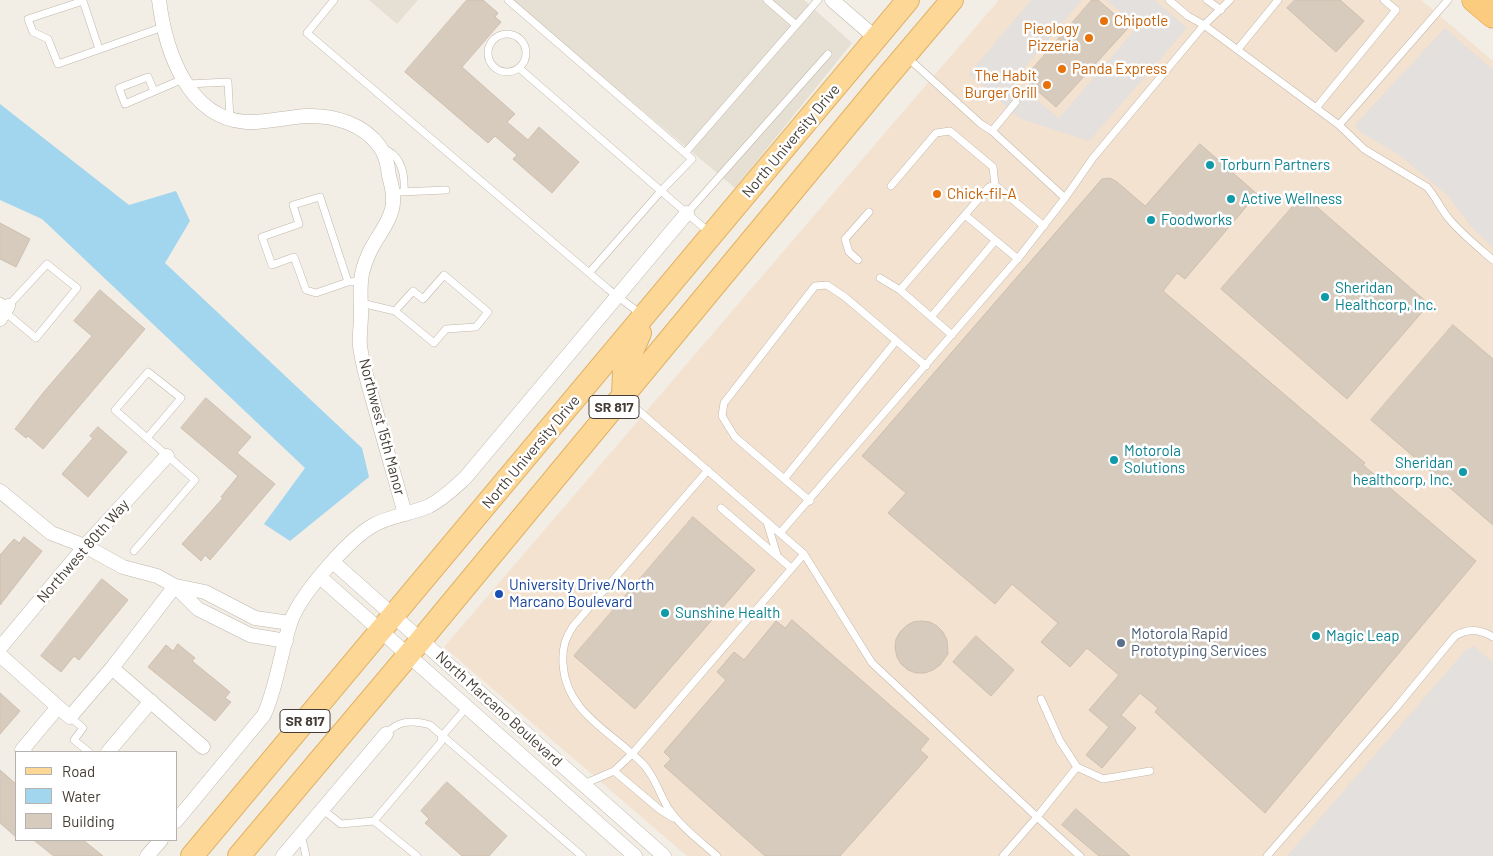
<!DOCTYPE html>
<html>
<head>
<meta charset="utf-8">
<style>
	body { margin:0 }
	#map { position:relative; width:1493px; height:856px; overflow:hidden; background:#f2ede5; font-family:Barlow,sans-serif }
	canvas { display:block }
	.legend { position:absolute; left:15px; top:751px; width:162px; height:90px; box-sizing:border-box; background:#fff; border:1px solid #b5b1ae; margin:0; padding:6px 9px; list-style:none; font-size:15px; color:#453d35 }
	.legend li { display:flex; align-items:center; gap:10px; height:25px }
	.legend b { width:25px; border:1px solid #b5b1ae }
</style>
</head>
<body>
<div id="map">
<canvas width="1493" height="856"></canvas>
<ul class="legend">
<li><b style="height:6px;background:#fcd795"></b>Road</li>
<li><b style="height:14px;background:#a2d5ee"></b>Water</li>
<li><b style="height:14px;background:#d7cbbe"></b>Building</li>
</ul>
</div>
<script>
const ctx = document.querySelector('canvas').getContext('2d');
ctx.lineJoin = 'round';
function paint(path, color) {
  ctx.fillStyle = color;
  ctx.fill(path, 'evenodd');
}
function strokePath(path, color, width, dash) {
  ctx.strokeStyle = color;
  ctx.lineWidth = width;
  ctx.lineCap = dash ? 'butt' : 'round';
  ctx.setLineDash(dash || []);
  ctx.stroke(path);
}
function drawText(font, color, halo, rows, align = 'center') {
  ctx.font = font + ' Barlow,sans-serif';
  ctx.lineWidth = 5;
  ctx.setLineDash([]);
  ctx.textBaseline = 'middle';
  ctx.strokeStyle = halo;
  ctx.fillStyle = color;
  for (const [text, x, y, turn = 0] of rows) {
    ctx.save();
    ctx.translate(x, y);
    ctx.rotate((+turn || 0) * Math.PI / 180);
    ctx.textAlign = isNaN(turn) ? turn : align;
    if (halo) ctx.strokeText(text, 0, 0);
    ctx.fillText(text, 0, 0);
    ctx.restore();
  }
}
paint(new Path2D(`
	M 369,0 L 418,0 L 397,24 Z
	M 511,0 L 804,0 L 852,43 L 735,188 Z`), '#e6dfd3');
paint(new Path2D(`
	M 999,0 L 1421,0 L 1493,61 L 1493,856 L 687,856 L 444,647 Z`), '#f4e2d0');
paint(new Path2D(`
	M 1031,0 L 1082,0 L 1013,81 L 1059,118 L 1138,26 L 1106,0 L 1155,0 L 1187,28 L 1089,141 L 1021,119 L 969,74 Z
	M 1445,28 L 1493,70 L 1493,247 L 1477,233 L 1447,195 L 1401,156 L 1360,132 L 1355,125 Z
	M 1474,646 L 1493,663 L 1493,856 L 1287,856 L 1466,650 Z`), '#e3e0dd');
paint(new Path2D(`
	M 0,104 L 129,205 L 176,191 L 190,221 L 165,263 L 362,448 L 369,477 L 290,541 L 264,524 L 305,468 L 42,219 L 0,200 Z`), '#a2d5ee');
const building = new Path2D(`
	M 467,0 L 483,0 L 498,13 L 495,17 L 501,22 L 462,67 L 515,114 L 507,122 L 528,140 L 539,127 L 579,162 L 552,193 L 513,159 L 517,155 L 495,136 L 488,143 L 405,72 Z
	M 1092,0 L 1098,0 L 1129,27 L 1056,107 L 1024,79 Z
	M 1295,0 L 1340,0 L 1364,21 L 1336,52 L 1287,8 Z
	M 1200,144 L 1257,194 L 1185,279 L 1177,273 L 1163,291 L 1365,463 L 1363,465 L 1476,561 L 1265,813 L 1155,712 L 1158,708 L 1140,693 L 1121,715 L 1136,728 L 1102,768 L 1086,755 L 1109,727 L 1089,710 L 1119,675 L 1087,648 L 1070,667 L 1041,642 L 1058,623 L 1012,584 L 995,604 L 888,513 L 906,493 L 862,456 L 1102,179 L 1110,178 L 1117,182 L 1145,206 Z
	M 1303,195 L 1429,304 L 1347,399 L 1221,289 Z
	M 0,223 L 30,239 L 16,267 L 0,259 Z
	M 100,290 L 145,329 L 43,449 L 28,436 L 26,438 L 15,429 L 43,393 L 92,336 L 74,321 Z
	M 1453,325 L 1493,359 L 1493,525 L 1371,420 Z
	M 206,398 L 251,437 L 237,453 L 275,484 L 210,560 L 205,555 L 201,561 L 182,544 L 223,498 L 221,497 L 238,476 L 181,428 Z
	M 98,427 L 127,452 L 88,497 L 62,474 L 93,438 L 90,436 Z
	M 693,517 L 755,570 L 635,709 L 574,656 Z
	M 24,537 L 42,551 L 0,605 L 0,555 L 14,539 L 19,543 Z
	M 102,579 L 128,600 L 79,660 L 74,656 L 61,672 L 41,656 Z
	M 792,620 L 929,739 L 920,750 L 928,757 L 840,856 L 765,856 L 664,766 L 671,759 L 664,752 L 726,680 L 717,672 L 734,652 L 744,660 L 776,621 L 785,628 Z
	M 922,621 L 930,622 L 937,626 L 943,632 L 947,640 L 948,654 L 940,665 L 933,670 L 925,673 L 916,673 L 908,670 L 901,664 L 897,657 L 895,648 L 896,639 L 900,632 L 906,626 L 913,622 Z
	M 976,636 L 1014,670 L 991,696 L 953,662 Z
	M 178,644 L 195,658 L 192,661 L 230,692 L 225,698 L 231,702 L 215,721 L 148,667 L 166,645 L 173,651 Z
	M 0,693 L 20,711 L 0,734 Z
	M 0,770 L 16,784 L 16,837 L 0,823 Z
	M 447,782 L 507,836 L 489,856 L 462,856 L 425,823 L 429,819 L 421,811 Z
	M 1076,809 L 1130,856 L 1099,856 L 1062,825 Z
	M 34,840 L 83,840 L 103,856 L 54,856 Z`);
paint(building, '#d7cbbe');
strokePath(building, '#cebfae', 1);
const service = new Path2D(`
	M 334,0 L 307,33 L 608,289 L 642,315
	M 508,0 L 692,159 L 661,191 L 710,233
	M 767,0 L 796,25
	M 1169,0 L 1188,16 L 1204,25 L 1230,0
	M 1207,0 L 1221,10
	M488 53a19 19 0 1 1 38 0a19 19 0 1 1-38 0Z
	M 99,49 L 83,1 L 28,19 L 33,32 L 48,39 L 58,64 L 163,27
	M 1238,49 L 1278,0
	M 908,58 L 981,124 L 992,131 L 1065,198
	M 519,68 L 661,191 L 589,273
	M 188,84 L 228,82 L 230,119
	M 154,91 L 148,77 L 119,88 L 125,104 L 183,79
	M 1316,108 L 1396,10 L 1384,0
	M 1339,125 L 1448,0
	M 992,131 L 1016,102
	M 384,149 C 402,156 405,175 404,192
	M 685,153 L 818,0
	M 891,186 L 936,133 L 950,131 L 993,167 L 995,185
	M 401,192 L 446,190
	M 687,213 L 828,54
	M 965,215 L 1018,259
	M 858,260 L 849,252 L 845,239 L 869,212
	M 880,278 L 900,290
	M 348,282 L 320,197 L 293,205 L 299,224 L 262,237 L 272,265 L 294,257 L 306,290 L 316,293 L 348,282 L 361,281
	M 0,301 L 8,306 L 47,264 L 77,288 L 36,338 L 5,312
	M 361,303 L 395,311 L 434,343 L 446,329 L 476,327 L 488,312 L 444,275 L 423,299 L 413,291 L 395,311
	M 931,317 L 995,241
	M 952,335 L 900,290 L 989,187 L 995,185 L 1044,226
	M 625,399 L 804,554 L 872,663 L 1037,817 L 1077,767 L 1103,779 L 1150,771
	M 708,470 L 574,625 C 565,638 562,648 563,664 C 566,714 613,732 644,765 C 656,779 659,793 668,808 C 681,827 700,841 717,856
	M 784,479 L 896,341
	M 810,501 L 735,437 L 722,416 L 724,403 L 815,286 L 827,285 L 845,297 L 926,366
	M 721,508 L 791,568
	M 767,522 L 777,555
	M 780,533 L 1020,256 L 1065,198 L 1093,158 L 1204,25 L 1316,108 L 1339,125 L 1364,149 L 1427,187 C 1436,197 1441,210 1450,220 C 1463,235 1478,247 1493,260
	M 134,551 L 195,480 L 115,410 L 148,372 L 181,398 L 147,438
	M 1041,699 L 1060,741 L 1077,767
	M 70,717 L 83,728 L 74,740 L 89,752
	M 386,734 C 398,720 413,720 430,725 L 582,856
	M 614,771 L 659,809 L 673,818
	M 584,784 L 614,771 L 632,754 L 804,554
	M 322,809 L 341,824 L 374,821
	M 301,834 L 306,856
	M 417,856 L 374,821 L 441,742 L 442,736 L 467,707
	M 1003,856 L 1037,817 L 1080,856
	M 1267,856 L 1395,709 L 1455,636 C 1468,628 1480,629 1493,637`);
const minor = new Path2D(`
	M 159,0 C 165,49 187,118 246,122 C 267,123 286,117 307,116 C 334,115 364,124 380,147 C 386,155 388,166 389,176 C 392,186 395,198 392,209 C 389,222 381,232 375,242 C 368,253 362,269 361,281 C 360,293 361,304 361,315 C 361,325 359,336 360,346 C 363,369 371,393 377,415 C 386,448 396,481 405,514
	M 832,0 L 877,39
	M 0,319 L 8,306
	M 0,491 L 51,533 L 85,546 L 123,567 L 157,576 L 175,586 L 198,609 L 250,635 L 286,641
	M 333,562 L 664,856
	M 320,577 L 635,856
	M 176,586 L 205,592 L 255,618 L 290,623
	M 0,648 L 85,546 L 167,456
	M 0,655 L 58,707 L 22,750 L 25,752
	M 112,668 L 203,747
	M 58,707 L 70,717 L 112,668 L 175,586
	M 108,752 L 151,701
	M 176,821 L 264,715 C 277,686 280,655 290,624 C 298,597 347,541 372,526 C 389,516 411,514 429,506 C 443,499 454,488 465,478 L 687,213
	M 147,856 L 161,840
	M 283,856 L 386,734`);
const primary = new Path2D(`
	M 623,397 L 624,370 L 640,333
	M 192,856 L 908,0
	M 239,856 L 421,640 L 881,84 L 952,0`);
const trunk = new Path2D(`
	M 1474,0 L 1493,16`);
strokePath(service, '#c0b7ab', 8);
strokePath(minor, '#c0b7ab', 15);
strokePath(primary, '#e1b265', 24);
strokePath(trunk, '#d99238', 25);
strokePath(service, '#fff', 7);
strokePath(minor, '#fff', 14);
strokePath(primary, '#fcd795', 22);
strokePath(trunk, '#fbcb7e', 24);
for (const [x, y, r, color] of [
	[1104,21,5,"#e8710a"],
	[1089,38,5,"#e8710a"],
	[1062,69,5,"#e8710a"],
	[1047,85,5,"#e8710a"],
	[1210,165,5,"#0f9aa8"],
	[937,194,5,"#e8710a"],
	[1231,199,5,"#0f9aa8"],
	[1151,220,5,"#0f9aa8"],
	[1325,297,5,"#0f9aa8"],
	[1114,460,5,"#0f9aa8"],
	[1463,472,5,"#0f9aa8"],
	[499,594,5,"#1a4fb4"],
	[665,613,5,"#0f9aa8"],
	[1316,636,5,"#0f9aa8"],
	[1121,643,5,"#5c6f8a"]
]) {
  const dot = new Path2D();
  dot.arc(x, y, r, 0, 2 * Math.PI);
  ctx.fillStyle = color;
  ctx.fill(dot);
  strokePath(dot, '#fff', 2);
}
for (const [x, y, w] of [
	[614,407,50],
	[305,721,50]
]) {
  const box = new Path2D();
  box.roundRect(x - w / 2, y - 11.5, w, 23, 4);
  ctx.fillStyle = '#fff';
  ctx.fill(box);
  strokePath(box, '#453d35', 1);
}
drawText('bold 14px', '#453d35', null, [
	["SR 817",614,407],
	["SR 817",305,721]
]);
drawText('15px', '#c56008', '#fff', [
	["Chipotle",1114,21],
	["Pieology",1079,29,"right"],
	["Pizzeria",1079,46,"right"],
	["Panda Express",1072,69],
	["The Habit",1037,76,"right"],
	["Burger Grill",1037,93,"right"],
	["Chick-fil-A",947,194]
], 'left');
drawText('15px', '#453d35', '#fff', [
	["North University Drive",791,141,-50],
	["Northwest 15th Manor",382,427,75],
	["North University Drive",531,452,-50],
	["Northwest 80th Way",83,551,-49],
	["North Marcano Boulevard",499,709,42]
]);
drawText('15px', '#0d838f', '#fff', [
	["Torburn Partners",1220,165],
	["Active Wellness",1241,199],
	["Foodworks",1161,220],
	["Sheridan",1335,288],
	["Healthcorp, Inc.",1335,305],
	["Motorola",1124,451],
	["Solutions",1124,468],
	["Sheridan",1453,463,"right"],
	["healthcorp, Inc.",1453,480,"right"],
	["Sunshine Health",675,613],
	["Magic Leap",1326,636]
], 'left');
drawText('15px', '#164399', '#fff', [
	["University Drive/North",509,585],
	["Marcano Boulevard",509,602]
], 'left');
drawText('15px', '#4e5e75', '#fff', [
	["Motorola Rapid",1131,634],
	["Prototyping Services",1131,651]
], 'left');
</script>
</body>
</html>
